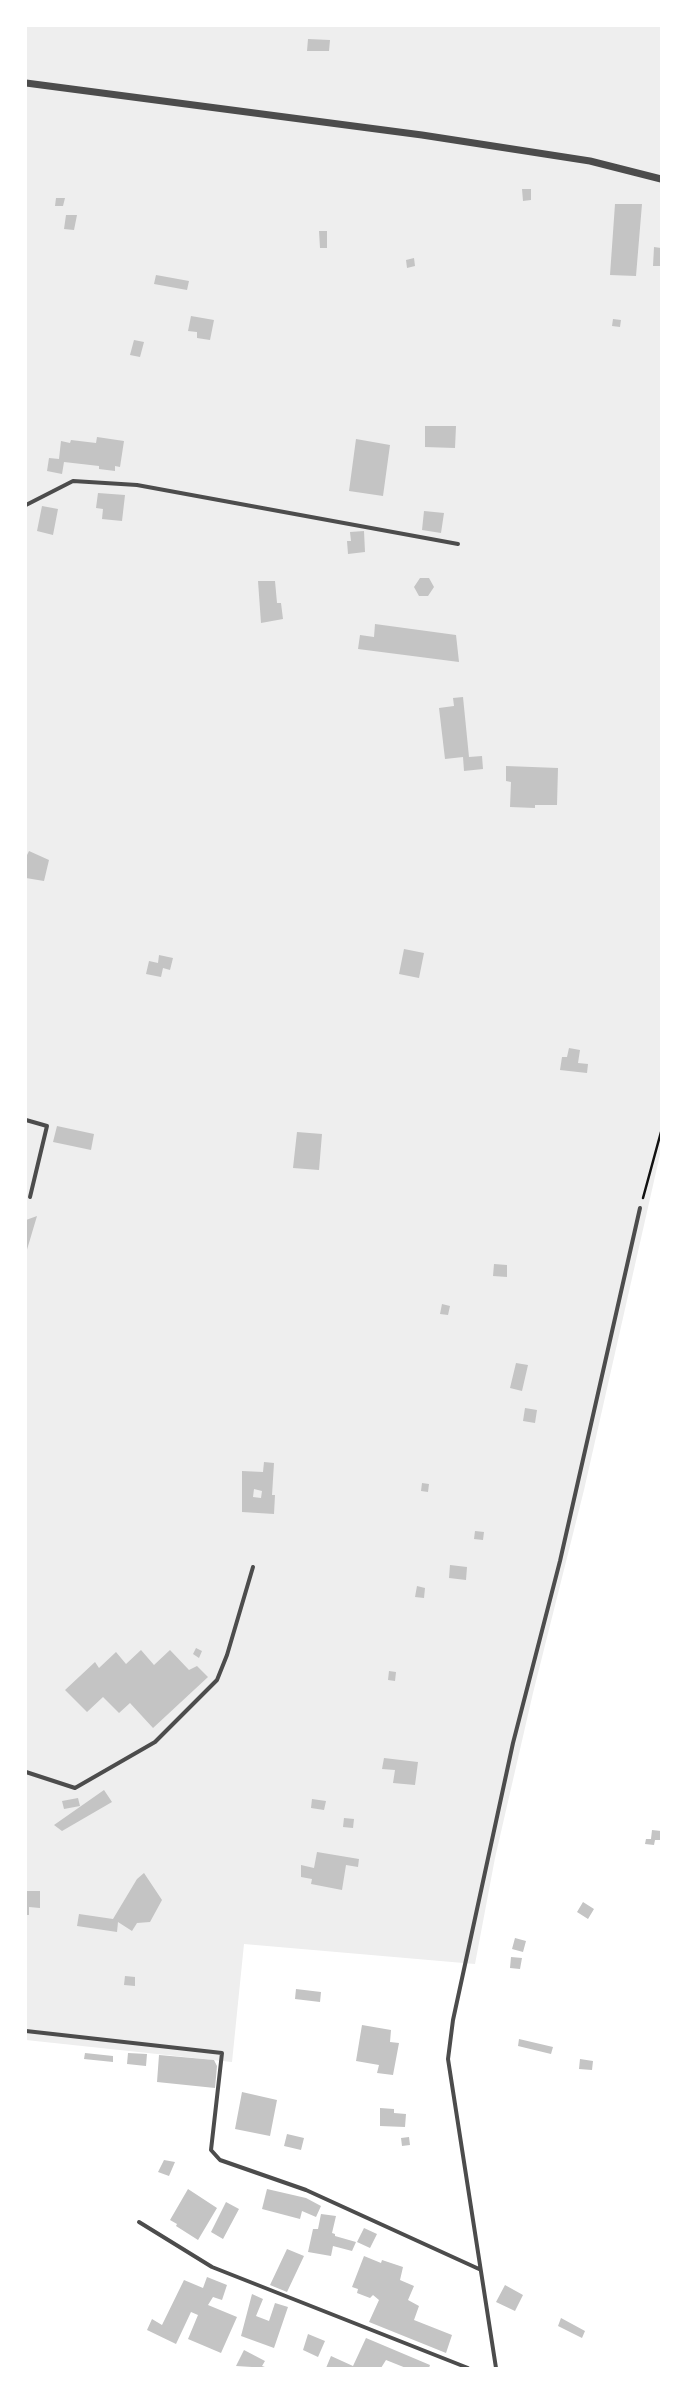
<!DOCTYPE html>
<html>
<head>
<meta charset="utf-8">
<style>
	body { margin:0 }
	#map { position:relative; width:687px; height:2394px; overflow:hidden; background:#fff; font-family:Manrope,sans-serif }
	canvas { display:block }
	.frame { position:absolute; inset:0; border:27px solid #fff; pointer-events:none }
</style>
</head>
<body>
<div id="map">
<canvas width="687" height="2394"></canvas>
<div class="frame"></div>
</div>
<script>
const ctx = document.querySelector('canvas').getContext('2d');
ctx.lineJoin = 'round';
function paint(path, color) {
  ctx.fillStyle = color;
  ctx.fill(path, 'evenodd');
}
function strokePath(path, color, width, dash) {
  ctx.strokeStyle = color;
  ctx.lineWidth = width;
  ctx.lineCap = dash ? 'butt' : 'round';
  ctx.setLineDash(dash || []);
  ctx.stroke(path);
}
paint(new Path2D(`
	M 26,26 L 661,26 L 661,1150 L 584,1490 L 533,1693 L 495,1858 L 475,1964 L 244,1944 L 232,2062 L 26,2040 Z`), '#eee');
paint(new Path2D(`
	M 308,39 L 330,40 L 329,51 L 307,51 Z
	M 522,189 L 531,189 L 531,200 L 523,201 Z
	M 56,198 L 65,198 L 63,206 L 55,206 Z
	M 615,204 L 642,204 L 636,276 L 610,275 Z
	M 66,215 L 77,215 L 74,230 L 64,229 Z
	M 319,231 L 327,231 L 327,248 L 320,248 Z
	M 654,247 L 661,248 L 661,266 L 653,266 Z
	M 414,258 L 415,266 L 407,268 L 406,260 Z
	M 156,275 L 189,281 L 187,290 L 154,284 Z
	M 191,316 L 214,320 L 210,340 L 197,338 L 197,332 L 188,331 Z
	M 613,319 L 621,320 L 620,327 L 612,326 Z
	M 134,340 L 144,342 L 140,357 L 130,355 Z
	M 425,426 L 456,426 L 455,448 L 425,447 Z
	M 97,437 L 124,441 L 120,467 L 115,466 L 115,471 L 99,469 L 99,466 L 64,462 L 62,474 L 47,471 L 49,458 L 59,459 L 61,441 L 70,443 L 71,440 L 96,443 Z
	M 356,439 L 390,445 L 383,496 L 349,491 Z
	M 98,493 L 125,495 L 122,521 L 102,519 L 103,509 L 96,508 Z
	M 42,506 L 58,509 L 53,535 L 37,531 Z
	M 424,511 L 444,513 L 441,533 L 422,530 Z
	M 364,531 L 365,552 L 348,554 L 347,541 L 351,541 L 350,532 Z
	M 420,578 L 429,578 L 434,587 L 428,596 L 419,596 L 414,587 Z
	M 258,581 L 275,581 L 277,603 L 281,603 L 283,619 L 261,623 Z
	M 375,624 L 456,635 L 459,662 L 358,649 L 360,635 L 374,637 Z
	M 463,697 L 469,757 L 482,756 L 483,769 L 464,771 L 463,757 L 445,759 L 439,708 L 454,706 L 453,698 Z
	M 506,766 L 558,768 L 557,805 L 535,805 L 535,808 L 510,807 L 511,782 L 506,781 Z
	M 29,851 L 49,860 L 44,881 L 26,878 L 26,857 Z
	M 404,949 L 424,953 L 419,978 L 399,974 Z
	M 159,955 L 173,958 L 170,970 L 163,968 L 161,977 L 146,974 L 149,961 L 158,963 Z
	M 569,1048 L 580,1050 L 578,1063 L 588,1064 L 587,1073 L 560,1070 L 562,1057 L 567,1057 Z
	M 57,1126 L 94,1134 L 91,1150 L 53,1142 Z
	M 297,1132 L 322,1134 L 319,1170 L 293,1168 Z
	M 37,1216 L 26,1253 L 26,1220 Z
	M 494,1264 L 507,1265 L 507,1277 L 493,1276 Z
	M 442,1304 L 450,1306 L 448,1315 L 440,1314 Z
	M 516,1363 L 528,1365 L 522,1391 L 510,1388 Z
	M 525,1408 L 537,1410 L 535,1423 L 523,1421 Z
	M 264,1462 L 274,1463 L 272,1495 L 275,1495 L 274,1514 L 242,1512 L 242,1471 L 263,1472 ZM 254,1489 L 262,1491 L 261,1498 L 253,1497 Z
	M 422,1483 L 429,1484 L 428,1492 L 421,1491 Z
	M 475,1531 L 484,1532 L 483,1540 L 474,1539 Z
	M 450,1565 L 467,1567 L 466,1580 L 449,1578 Z
	M 417,1586 L 425,1588 L 424,1598 L 415,1597 Z
	M 196,1648 L 202,1651 L 199,1658 L 193,1654 Z
	M 141,1650 L 154,1665 L 170,1650 L 189,1670 L 197,1666 L 208,1677 L 153,1728 L 130,1703 L 119,1713 L 103,1697 L 87,1712 L 65,1690 L 95,1662 L 99,1668 L 116,1652 L 126,1664 Z
	M 389,1671 L 396,1672 L 395,1681 L 388,1680 Z
	M 384,1758 L 418,1762 L 415,1785 L 393,1783 L 395,1770 L 382,1769 Z
	M 104,1790 L 112,1802 L 62,1831 L 54,1825 Z
	M 78,1798 L 80,1806 L 64,1809 L 62,1801 Z
	M 312,1799 L 326,1801 L 324,1810 L 311,1808 Z
	M 344,1818 L 354,1819 L 353,1828 L 343,1827 Z
	M 652,1830 L 661,1831 L 661,1840 L 655,1840 L 654,1845 L 645,1844 L 646,1839 L 651,1839 Z
	M 317,1852 L 359,1859 L 358,1867 L 346,1865 L 342,1890 L 311,1884 L 312,1879 L 301,1877 L 301,1865 L 314,1868 Z
	M 144,1873 L 162,1900 L 150,1922 L 137,1923 L 132,1931 L 118,1922 L 117,1932 L 77,1926 L 79,1914 L 113,1919 L 137,1879 Z
	M 26,1891 L 40,1891 L 40,1908 L 29,1907 L 29,1915 L 26,1915 Z
	M 583,1902 L 594,1909 L 588,1919 L 577,1912 Z
	M 515,1938 L 526,1941 L 523,1952 L 512,1949 Z
	M 511,1957 L 522,1958 L 520,1969 L 510,1968 Z
	M 125,1976 L 135,1977 L 135,1986 L 124,1985 Z
	M 296,1989 L 321,1992 L 320,2002 L 295,1999 Z
	M 362,2025 L 391,2030 L 390,2042 L 399,2043 L 393,2075 L 377,2073 L 379,2065 L 356,2061 Z
	M 519,2039 L 553,2047 L 551,2054 L 518,2046 Z
	M 85,2053 L 113,2056 L 113,2062 L 84,2059 Z
	M 128,2053 L 147,2054 L 146,2066 L 127,2064 Z
	M 159,2055 L 214,2060 L 217,2066 L 215,2088 L 157,2082 Z
	M 580,2059 L 593,2061 L 592,2070 L 579,2069 Z
	M 242,2092 L 277,2100 L 270,2136 L 235,2129 Z
	M 380,2108 L 394,2109 L 394,2113 L 406,2114 L 405,2127 L 380,2126 Z
	M 287,2134 L 304,2138 L 301,2150 L 284,2146 Z
	M 409,2137 L 410,2145 L 402,2146 L 401,2138 Z
	M 164,2160 L 175,2162 L 169,2176 L 158,2172 Z
	M 188,2189 L 217,2208 L 198,2240 L 176,2226 L 177,2224 L 170,2220 Z
	M 267,2189 L 306,2198 L 321,2206 L 316,2217 L 302,2211 L 300,2219 L 262,2209 Z
	M 226,2202 L 239,2209 L 223,2239 L 211,2232 Z
	M 321,2214 L 336,2216 L 332,2233 L 335,2234 L 335,2236 L 356,2242 L 352,2251 L 333,2246 L 331,2256 L 308,2252 L 313,2229 L 318,2229 Z
	M 364,2228 L 377,2234 L 370,2248 L 357,2242 Z
	M 287,2249 L 304,2256 L 287,2292 L 270,2285 Z
	M 364,2256 L 381,2263 L 382,2260 L 403,2267 L 400,2280 L 414,2286 L 408,2300 L 419,2306 L 414,2320 L 452,2335 L 446,2353 L 369,2322 L 379,2300 L 373,2295 L 370,2298 L 357,2293 L 358,2289 L 352,2287 Z
	M 207,2277 L 227,2285 L 222,2300 L 213,2297 L 208,2305 L 237,2317 L 221,2353 L 188,2339 L 198,2315 L 191,2312 L 176,2344 L 147,2330 L 152,2319 L 162,2325 L 184,2280 L 203,2288 Z
	M 505,2285 L 523,2295 L 515,2311 L 496,2302 Z
	M 252,2294 L 263,2299 L 256,2316 L 269,2321 L 275,2303 L 288,2307 L 274,2348 L 241,2336 Z
	M 561,2318 L 585,2331 L 582,2338 L 558,2326 Z
	M 308,2334 L 325,2341 L 318,2357 L 303,2350 Z
	M 366,2338 L 430,2365 L 429,2368 L 406,2368 L 386,2360 L 381,2368 L 326,2368 L 331,2356 L 353,2366 Z
	M 244,2350 L 265,2361 L 262,2366 L 268,2368 L 236,2366 Z`), '#c4c4c4');
strokePath(new Path2D(`
	M 643,1198 L 661,1132`), '#111', 2.5);
strokePath(new Path2D(`
	M 26,505 L 73,481 L 137,485 L 458,544
	M 26,1120 L 47,1126 L 30,1197
	M 26,1772 L 75,1788 L 155,1742 L 217,1680 L 227,1655 L 253,1567
	M 26,2031 L 222,2053 L 211,2150 L 220,2160 L 306,2190 L 479,2269
	M 139,2222 L 212,2267 L 468,2368
	M 496,2368 L 448,2059 L 453,2020 L 513,1743 L 560,1561 L 640,1208`), '#4c4c4c', 4);
strokePath(new Path2D(`
	M 26,83 L 422,135 L 590,161 L 661,179`), '#4c4c4c', 7);
</script>
</body>
</html>
